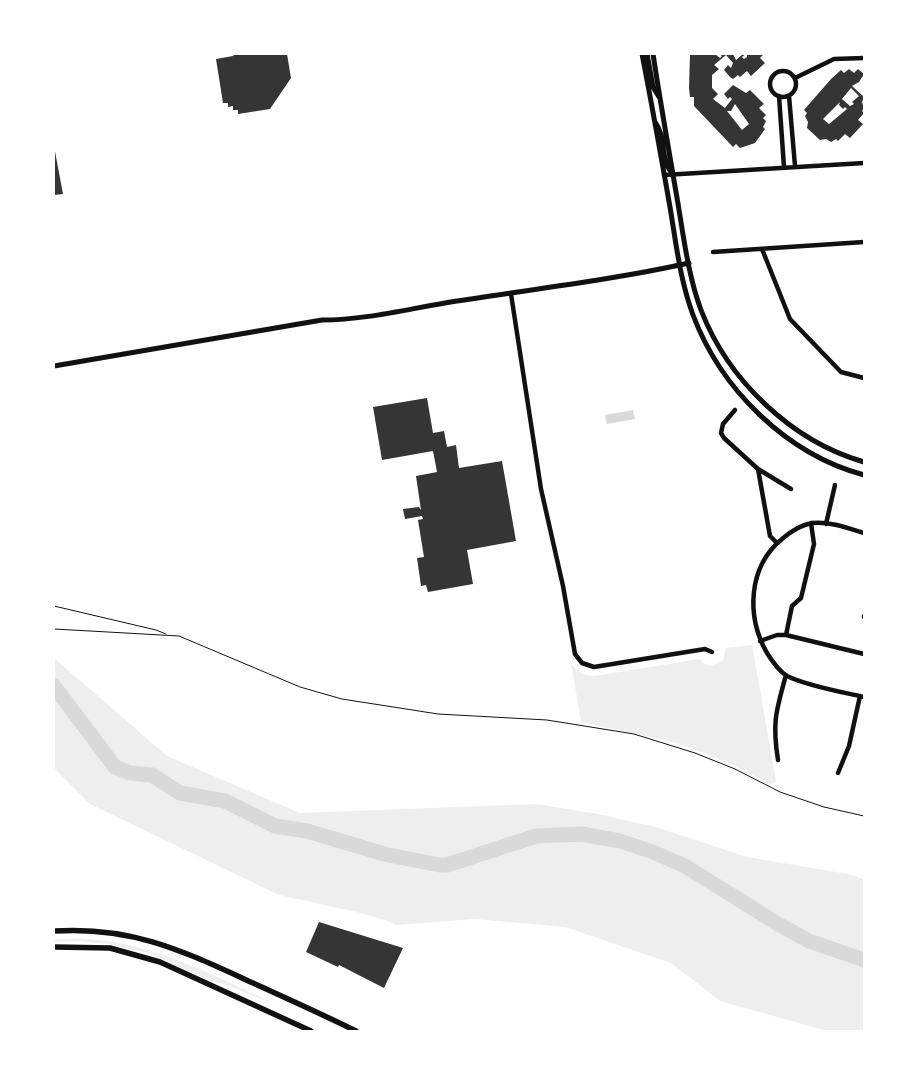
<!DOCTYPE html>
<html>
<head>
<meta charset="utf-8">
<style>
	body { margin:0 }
	#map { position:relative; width:918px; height:1085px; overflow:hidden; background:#fff; font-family:"Exo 2",sans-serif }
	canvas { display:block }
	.frame { position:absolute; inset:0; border:55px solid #fff; pointer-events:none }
</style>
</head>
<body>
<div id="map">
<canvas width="918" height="1085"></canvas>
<div class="frame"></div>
</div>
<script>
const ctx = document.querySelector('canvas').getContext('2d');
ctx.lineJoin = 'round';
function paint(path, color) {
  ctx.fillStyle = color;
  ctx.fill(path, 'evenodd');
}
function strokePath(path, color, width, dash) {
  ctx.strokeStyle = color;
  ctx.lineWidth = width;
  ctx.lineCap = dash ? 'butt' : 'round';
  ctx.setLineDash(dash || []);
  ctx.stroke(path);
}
paint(new Path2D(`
	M 752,645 L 776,781 L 774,783 L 770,784 L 727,762 L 677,743 L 581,722 L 571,663 C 578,673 583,676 595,676 L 699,659 L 705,664 L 713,666 L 723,660 L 726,648 Z
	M 54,658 L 167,756 L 300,813 L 537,804 L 598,814 L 656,827 L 747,857 L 848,874 L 864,879 L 864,1031 L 827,1031 L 720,1001 L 671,963 L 565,927 L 475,919 L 396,925 L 385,920 L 361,913 L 279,895 L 90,804 L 54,768 Z
	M 54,940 C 116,933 172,956 228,982 C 241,989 257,994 269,1002 L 227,985 L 206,979 L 148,953 L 108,944 L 74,941 L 54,942 Z`), '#eee');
paint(new Path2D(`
	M 633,410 L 635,419 L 607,424 L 605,415 Z`), '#d9d9d9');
strokePath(new Path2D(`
	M 54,686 L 115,767 L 130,773 L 152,775 L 180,793 L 225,801 L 275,826 L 307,831 L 388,855 L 440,865 L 447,865 L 536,836 L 581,834 L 620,841 L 653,852 L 685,866 L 778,924 L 809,941 L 864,960`), '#d9d9d9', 15);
paint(new Path2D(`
	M 235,54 L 287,54 L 291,78 L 270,109 L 238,114 L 238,110 L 233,110 L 233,106 L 228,107 L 228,103 L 223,103 L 216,59 L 233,56 Z
	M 690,54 L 715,54 L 720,58 L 722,56 L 719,54 L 733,54 L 736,60 L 743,54 L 746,54 L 742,57 L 744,59 L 747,57 L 747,54 L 764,54 L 760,58 L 765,63 L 751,76 L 747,71 L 740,77 L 738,75 L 733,79 L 730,77 L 724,70 L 728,65 L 731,68 L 733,63 L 726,55 L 714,65 L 719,69 L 712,75 L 712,88 L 718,94 L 713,99 L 725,108 L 732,99 L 730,97 L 728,99 L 724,94 L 733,85 L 746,93 L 750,90 L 764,104 L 759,108 L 766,115 L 763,118 L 766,121 L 763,127 L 765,129 L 755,143 L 740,148 L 736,144 L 733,147 L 694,106 L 694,97 L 690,97 L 689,88 ZM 735,104 L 749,124 L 742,130 L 727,111 L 731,111 Z
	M 849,69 L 854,73 L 858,69 L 864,74 L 859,82 L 852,86 L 864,97 L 862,102 L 864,108 L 862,111 L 864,113 L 858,120 L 863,124 L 850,138 L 845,134 L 838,141 L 836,139 L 831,142 L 826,139 L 820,140 L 807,128 L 808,122 L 805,116 L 807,113 L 804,110 L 831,79 L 841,70 L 844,73 ZM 851,88 L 859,96 L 852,102 L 854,104 L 850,106 L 842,99 ZM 840,102 L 839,105 L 843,109 L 845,107 L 847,109 L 829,124 L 823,119 Z
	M 54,146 L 63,194 L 54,195 Z
	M 427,398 L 433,433 L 444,431 L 447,447 L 456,445 L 459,468 L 502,461 L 516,541 L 467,550 L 473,584 L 428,592 L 426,585 L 421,586 L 417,558 L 424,557 L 418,520 L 423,519 L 422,516 L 405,519 L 403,509 L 419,507 L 421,510 L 416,476 L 437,472 L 433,451 L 382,460 L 373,407 Z
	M 319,922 L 403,948 L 384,988 L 339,965 L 338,967 L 306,952 Z`), '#353535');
strokePath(new Path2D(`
	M 54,606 L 156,630 L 166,634
	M 54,629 L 179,636 L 300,687 L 342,699 L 438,714 L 547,720 L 634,734 L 695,753 L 735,769 L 780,792 L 824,807 L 864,816`), '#111', 1);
strokePath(new Path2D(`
	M770 84a13 13 0 1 1 26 0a13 13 0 1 1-26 0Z
	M 795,78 L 834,59 L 864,58
	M 779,96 L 784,167
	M 789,96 L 795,166
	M 664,175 L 864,163
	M 762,249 L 790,319 L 841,372 L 864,378
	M 713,252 L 864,242
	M 511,294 L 541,489 L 563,586 L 575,654 L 582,663 L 594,667 L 705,649 L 712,652
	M 735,410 L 723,424 L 721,433 L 724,438 L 758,469 L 791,489
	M 758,469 L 770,536 L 777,543
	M 826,524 L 835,485
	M 864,533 C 848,528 829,521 812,523 C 801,525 790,532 782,539 C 748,567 746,616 767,653 C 772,661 779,671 787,676 C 807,686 842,692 864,697
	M 864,617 L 864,616
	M 786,635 L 792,606 L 801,598 L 814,544 L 811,523
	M 760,641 L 777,635 L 786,635 L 864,654
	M 778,760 C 772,723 776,711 786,675
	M 838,773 L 849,746 L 860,696`), '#111', 4.5);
strokePath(new Path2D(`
	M 642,54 C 652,105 661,156 670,207 C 676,243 680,280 693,315 C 721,389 786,454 864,475
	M 647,54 L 653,87 L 659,97
	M 653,54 C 660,100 668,146 676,192 C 683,231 687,272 701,310 C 728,380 791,441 864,462
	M 655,122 C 667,137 659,160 673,174
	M 54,366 L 322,320 C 367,320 411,308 457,301 C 534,289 612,280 689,263`), '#111', 5);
strokePath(new Path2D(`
	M 54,931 C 133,926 183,951 253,983 C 288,999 322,1014 356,1031
	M 54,947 L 110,948 L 160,962 L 311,1031`), '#111', 5.5);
</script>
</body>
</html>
